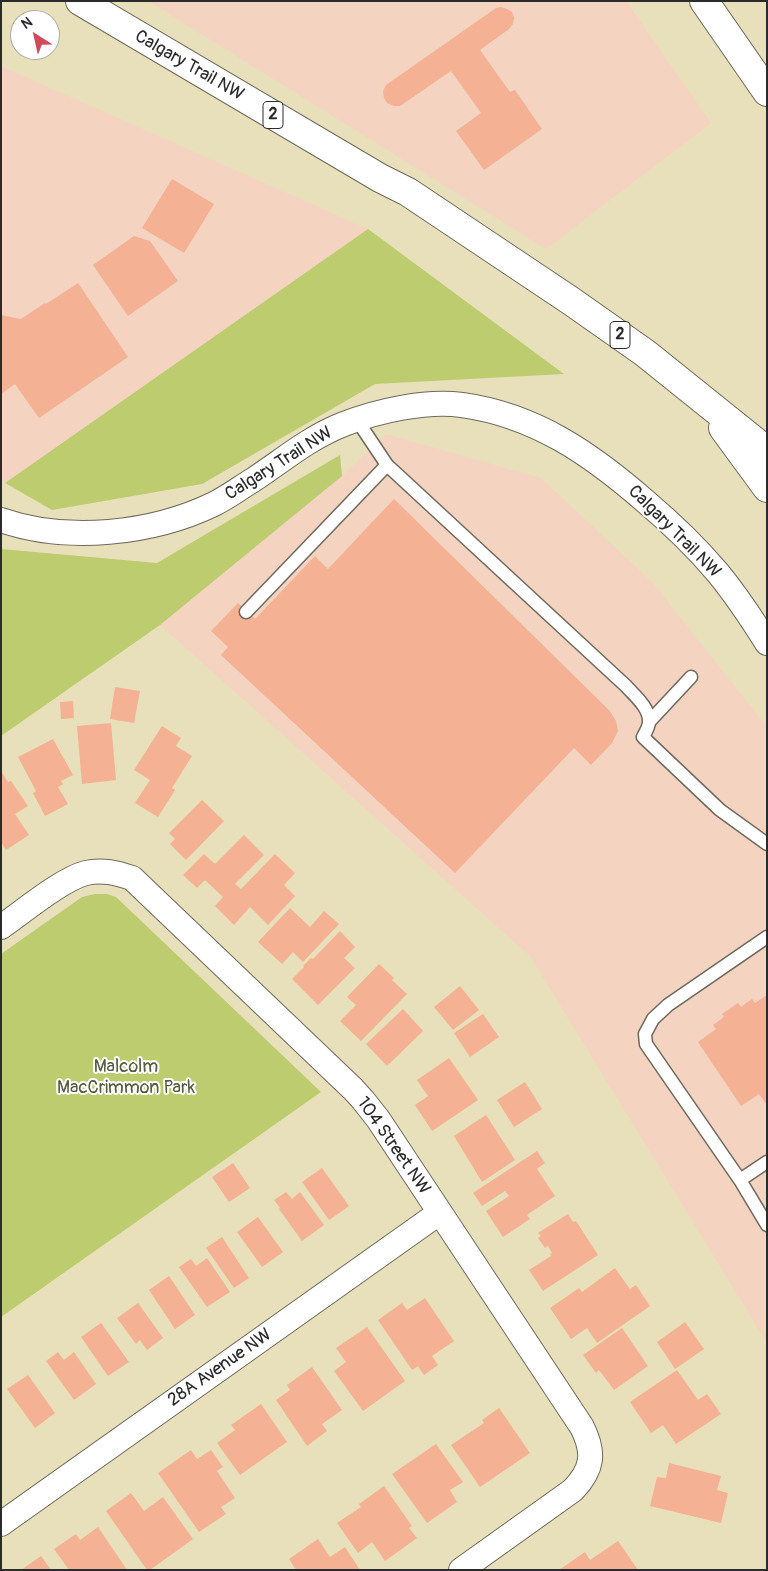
<!DOCTYPE html>
<html>
<head>
<meta charset="utf-8">
<style>
	body { margin:0 }
	#map { position:relative; width:768px; height:1571px; overflow:hidden; background:#e8e0ba; font-family:Pangolin,sans-serif }
	canvas { display:block }
	.frame { position:absolute; inset:0; border:2px solid #2b2b2b; pointer-events:none }
	.north { position:absolute; left:10px; top:10px; width:50px; height:50px; box-sizing:border-box; background:#fff; border:1px solid #aaa; border-radius:50%; rotate:325deg; font-size:14px; font-weight:700; line-height:20px; text-align:center; color:#2b2b2b }
	.north::after { content:''; display:block; margin:auto; width:18px; height:22px; background:#d1495b; clip-path:polygon(50% 0,100% 100%,50% 72%,0 100%) }
</style>
</head>
<body>
<div id="map">
<canvas width="768" height="1571"></canvas>
<div class="frame"></div>
<div class="north">N</div>
</div>
<script>
const ctx = document.querySelector('canvas').getContext('2d');
ctx.lineJoin = 'round';
function paint(path, color) {
  ctx.fillStyle = color;
  ctx.fill(path, 'evenodd');
}
function strokePath(path, color, width, dash) {
  ctx.strokeStyle = color;
  ctx.lineWidth = width;
  ctx.lineCap = dash ? 'butt' : 'round';
  ctx.setLineDash(dash || []);
  ctx.stroke(path);
}
function drawText(font, color, halo, rows, align = 'center') {
  ctx.font = font + ' Pangolin,sans-serif';
  ctx.lineWidth = 4;
  ctx.setLineDash([]);
  ctx.textBaseline = 'middle';
  ctx.strokeStyle = halo;
  ctx.fillStyle = color;
  for (const [text, x, y, turn = 0] of rows) {
    ctx.save();
    ctx.translate(x, y);
    ctx.rotate((+turn || 0) * Math.PI / 180);
    ctx.textAlign = isNaN(turn) ? turn : align;
    if (halo) ctx.strokeText(text, 0, 0);
    ctx.fillText(text, 0, 0);
    ctx.restore();
  }
}
paint(new Path2D(`
	M 148,1 L 626,1 L 711,123 L 546,249 Z
	M 1,66 L 368,229 L 5,483 L 1,481 Z
	M 386,434 L 541,478 L 653,583 L 767,727 L 767,1343 L 530,956 L 160,625 L 342,476 Z`), '#f4d3c1');
paint(new Path2D(`
	M 368,229 L 564,374 L 375,384 L 202,484 L 52,510 L 5,483 Z
	M 340,455 L 342,476 L 160,625 L 1,736 L 1,549 L 157,563 Z
	M 95,894 L 107,894 L 116,897 L 321,1092 L 1,1317 L 1,954 L 82,897 Z`), '#bccc6e');
paint(new Path2D(`
	M 501,7 L 507,9 L 512,12 L 514,18 L 513,24 L 509,29 L 480,50 L 510,92 L 515,90 L 542,129 L 484,170 L 456,131 L 481,113 L 451,71 L 400,106 L 394,106 L 387,103 L 384,98 L 383,91 L 386,85 L 496,8 Z
	M 172,179 L 214,204 L 184,253 L 142,228 Z
	M 134,236 L 150,241 L 178,281 L 128,316 L 93,265 Z
	M 78,283 L 128,357 L 39,418 L 15,384 L 1,394 L 1,315 L 21,319 L 45,303 L 46,304 Z
	M 394,499 L 610,711 L 616,721 L 618,731 L 612,743 L 591,765 L 574,748 L 455,873 L 221,655 L 228,647 L 211,631 L 238,603 L 255,619 L 315,556 L 328,569 Z
	M 115,687 L 140,691 L 134,723 L 110,719 Z
	M 73,701 L 74,718 L 61,719 L 60,702 Z
	M 111,723 L 116,780 L 82,784 L 77,726 Z
	M 162,726 L 181,738 L 176,746 L 192,756 L 172,788 L 175,790 L 158,817 L 135,803 L 150,780 L 134,770 Z
	M 53,739 L 73,775 L 61,781 L 63,784 L 58,787 L 68,804 L 45,816 L 33,793 L 36,791 L 18,757 Z
	M 1,771 L 8,782 L 11,781 L 28,806 L 15,814 L 29,835 L 6,850 L 1,842 Z
	M 202,800 L 224,821 L 186,860 L 170,844 L 175,839 L 169,833 Z
	M 244,835 L 264,855 L 235,884 L 241,889 L 275,854 L 295,873 L 284,885 L 295,896 L 268,925 L 250,907 L 234,925 L 215,906 L 223,897 L 205,880 L 197,888 L 183,875 L 204,854 L 215,864 Z
	M 290,908 L 310,927 L 324,911 L 339,924 L 303,962 L 293,952 L 282,964 L 258,942 Z
	M 340,931 L 355,947 L 344,958 L 355,968 L 318,1005 L 292,979 L 304,967 L 303,966 L 311,958 L 313,959 Z
	M 379,964 L 394,978 L 392,980 L 407,994 L 361,1041 L 340,1021 L 356,1005 L 347,997 Z
	M 460,986 L 479,1010 L 453,1030 L 434,1007 Z
	M 767,995 L 767,1105 L 759,1094 L 741,1106 L 698,1042 L 716,1029 L 713,1025 L 724,1017 L 722,1014 L 738,1003 L 741,1007 L 752,999 L 755,1003 Z
	M 403,1009 L 423,1031 L 387,1066 L 366,1044 Z
	M 483,1014 L 499,1037 L 470,1057 L 454,1033 Z
	M 449,1058 L 478,1100 L 432,1131 L 415,1105 L 428,1096 L 417,1080 Z
	M 525,1082 L 542,1109 L 514,1127 L 497,1100 Z
	M 486,1115 L 515,1160 L 482,1182 L 454,1136 Z
	M 537,1151 L 545,1163 L 537,1169 L 555,1196 L 527,1215 L 530,1219 L 503,1237 L 486,1211 L 509,1196 L 505,1191 L 482,1206 L 473,1193 Z
	M 233,1163 L 250,1188 L 229,1202 L 212,1177 Z
	M 322,1168 L 349,1206 L 329,1220 L 302,1182 Z
	M 286,1192 L 292,1199 L 300,1192 L 324,1225 L 302,1241 L 279,1209 L 280,1208 L 274,1200 Z
	M 568,1214 L 573,1222 L 576,1221 L 598,1255 L 543,1291 L 529,1270 L 551,1256 L 550,1254 L 552,1253 L 548,1246 L 545,1248 L 538,1238 L 541,1236 L 538,1233 Z
	M 258,1217 L 283,1252 L 262,1267 L 237,1232 Z
	M 222,1237 L 249,1278 L 234,1288 L 206,1248 Z
	M 207,1258 L 230,1292 L 207,1307 L 179,1267 L 191,1259 L 196,1266 Z
	M 615,1268 L 630,1289 L 636,1285 L 650,1306 L 597,1343 L 587,1328 L 571,1339 L 550,1308 L 579,1288 L 582,1292 Z
	M 169,1276 L 195,1315 L 175,1329 L 149,1290 Z
	M 425,1298 L 454,1341 L 432,1356 L 438,1365 L 424,1375 L 418,1366 L 412,1370 L 378,1320 L 402,1303 L 407,1310 Z
	M 138,1303 L 163,1338 L 147,1350 L 140,1340 L 136,1344 L 117,1318 Z
	M 685,1322 L 704,1349 L 675,1369 L 657,1342 Z
	M 101,1323 L 129,1362 L 108,1376 L 81,1337 Z
	M 367,1327 L 405,1381 L 363,1411 L 334,1371 L 346,1362 L 336,1348 Z
	M 622,1328 L 648,1366 L 614,1390 L 599,1370 L 596,1373 L 583,1355 Z
	M 58,1352 L 64,1360 L 74,1352 L 96,1384 L 74,1400 L 46,1361 Z
	M 312,1367 L 342,1410 L 322,1424 L 327,1431 L 307,1446 L 276,1400 L 290,1390 L 287,1385 Z
	M 677,1370 L 698,1400 L 707,1394 L 721,1414 L 676,1444 L 663,1425 L 651,1433 L 630,1402 Z
	M 28,1375 L 55,1413 L 35,1428 L 7,1389 Z
	M 261,1404 L 287,1442 L 240,1475 L 217,1443 L 235,1430 L 231,1425 Z
	M 499,1408 L 530,1453 L 480,1487 L 451,1445 L 484,1423 L 482,1420 Z
	M 436,1444 L 463,1482 L 450,1490 L 457,1502 L 427,1523 L 392,1474 Z
	M 191,1450 L 197,1459 L 211,1450 L 223,1467 L 217,1471 L 235,1498 L 221,1507 L 226,1514 L 199,1532 L 158,1473 Z
	M 669,1463 L 721,1476 L 717,1490 L 728,1493 L 721,1523 L 650,1506 L 657,1477 L 666,1478 Z
	M 384,1486 L 412,1526 L 409,1528 L 417,1538 L 385,1561 L 372,1542 L 358,1553 L 337,1523 L 361,1507 L 359,1504 Z
	M 131,1493 L 144,1511 L 163,1497 L 193,1539 L 150,1570 L 147,1570 L 106,1511 Z
	M 98,1527 L 127,1570 L 69,1570 L 54,1549 L 76,1534 L 80,1540 Z
	M 318,1539 L 330,1557 L 345,1547 L 360,1570 L 296,1570 L 289,1559 Z
	M 618,1541 L 638,1570 L 559,1570 L 585,1552 L 590,1560 Z
	M 41,1556 L 51,1570 L 21,1570 Z`), '#f4b193');
const lane = new Path2D(`
	M 357,420 L 387,465 L 626,686 C 634,695 650,708 649,722 C 649,727 645,733 643,737 L 720,810 L 767,844
	M 246,612 L 387,465
	M 649,722 L 691,677
	M 767,937 L 668,1005 L 653,1019 L 645,1034 L 646,1044 L 740,1180 L 767,1225
	M 740,1180 L 767,1162`);
const street = new Path2D(`
	M 1,520 C 67,543 152,534 214,504 C 228,497 240,488 253,480 C 282,461 310,437 344,424 C 377,411 426,400 462,405 C 535,415 591,454 645,501 C 671,523 696,547 718,573 C 736,595 752,619 767,643
	M 1,927 C 23,912 62,879 86,873 C 102,869 117,873 132,878 L 353,1089 L 363,1100 L 378,1119 L 582,1427 C 595,1453 593,1469 573,1490 L 461,1570
	M 1,1524 L 439,1213`);
const highway = new Path2D(`
	M 80,1 L 380,178 L 408,192 L 571,301 L 645,353 L 767,451
	M 704,1 L 767,92
	M 723,428 L 767,488`);
strokePath(lane, '#6d6a5d', 15);
strokePath(street, '#6d6a5d', 26);
strokePath(highway, '#6d6a5d', 30);
strokePath(lane, '#fff', 12);
strokePath(street, '#fff', 24);
strokePath(highway, '#fff', 28);
for (const [x, y, w] of [
	[273,115,20],
	[620,335,20]
]) {
  const box = new Path2D();
  box.roundRect(x - w / 2, y - 13.5, w, 27, 4);
  ctx.fillStyle = '#fff';
  ctx.fill(box);
  strokePath(box, '#2b2b2b', 1);
}
drawText('bold 16px', '#2b2b2b', null, [
	["2",273,115],
	["2",620,335]
]);
drawText('18px', '#2b2b2b', '#fff', [
	["Calgary Trail NW",189,66,30],
	["Calgary Trail NW",279,464,-32],
	["Calgary Trail NW",674,532,45],
	["104 Street NW",393,1146,55],
	["28A Avenue NW",220,1368,-35]
]);
drawText('18px', '#565b3f', '#fff', [
	["Malcolm",126,1067],
	["MacCrimmon Park",126,1088]
]);
</script>
</body>
</html>
